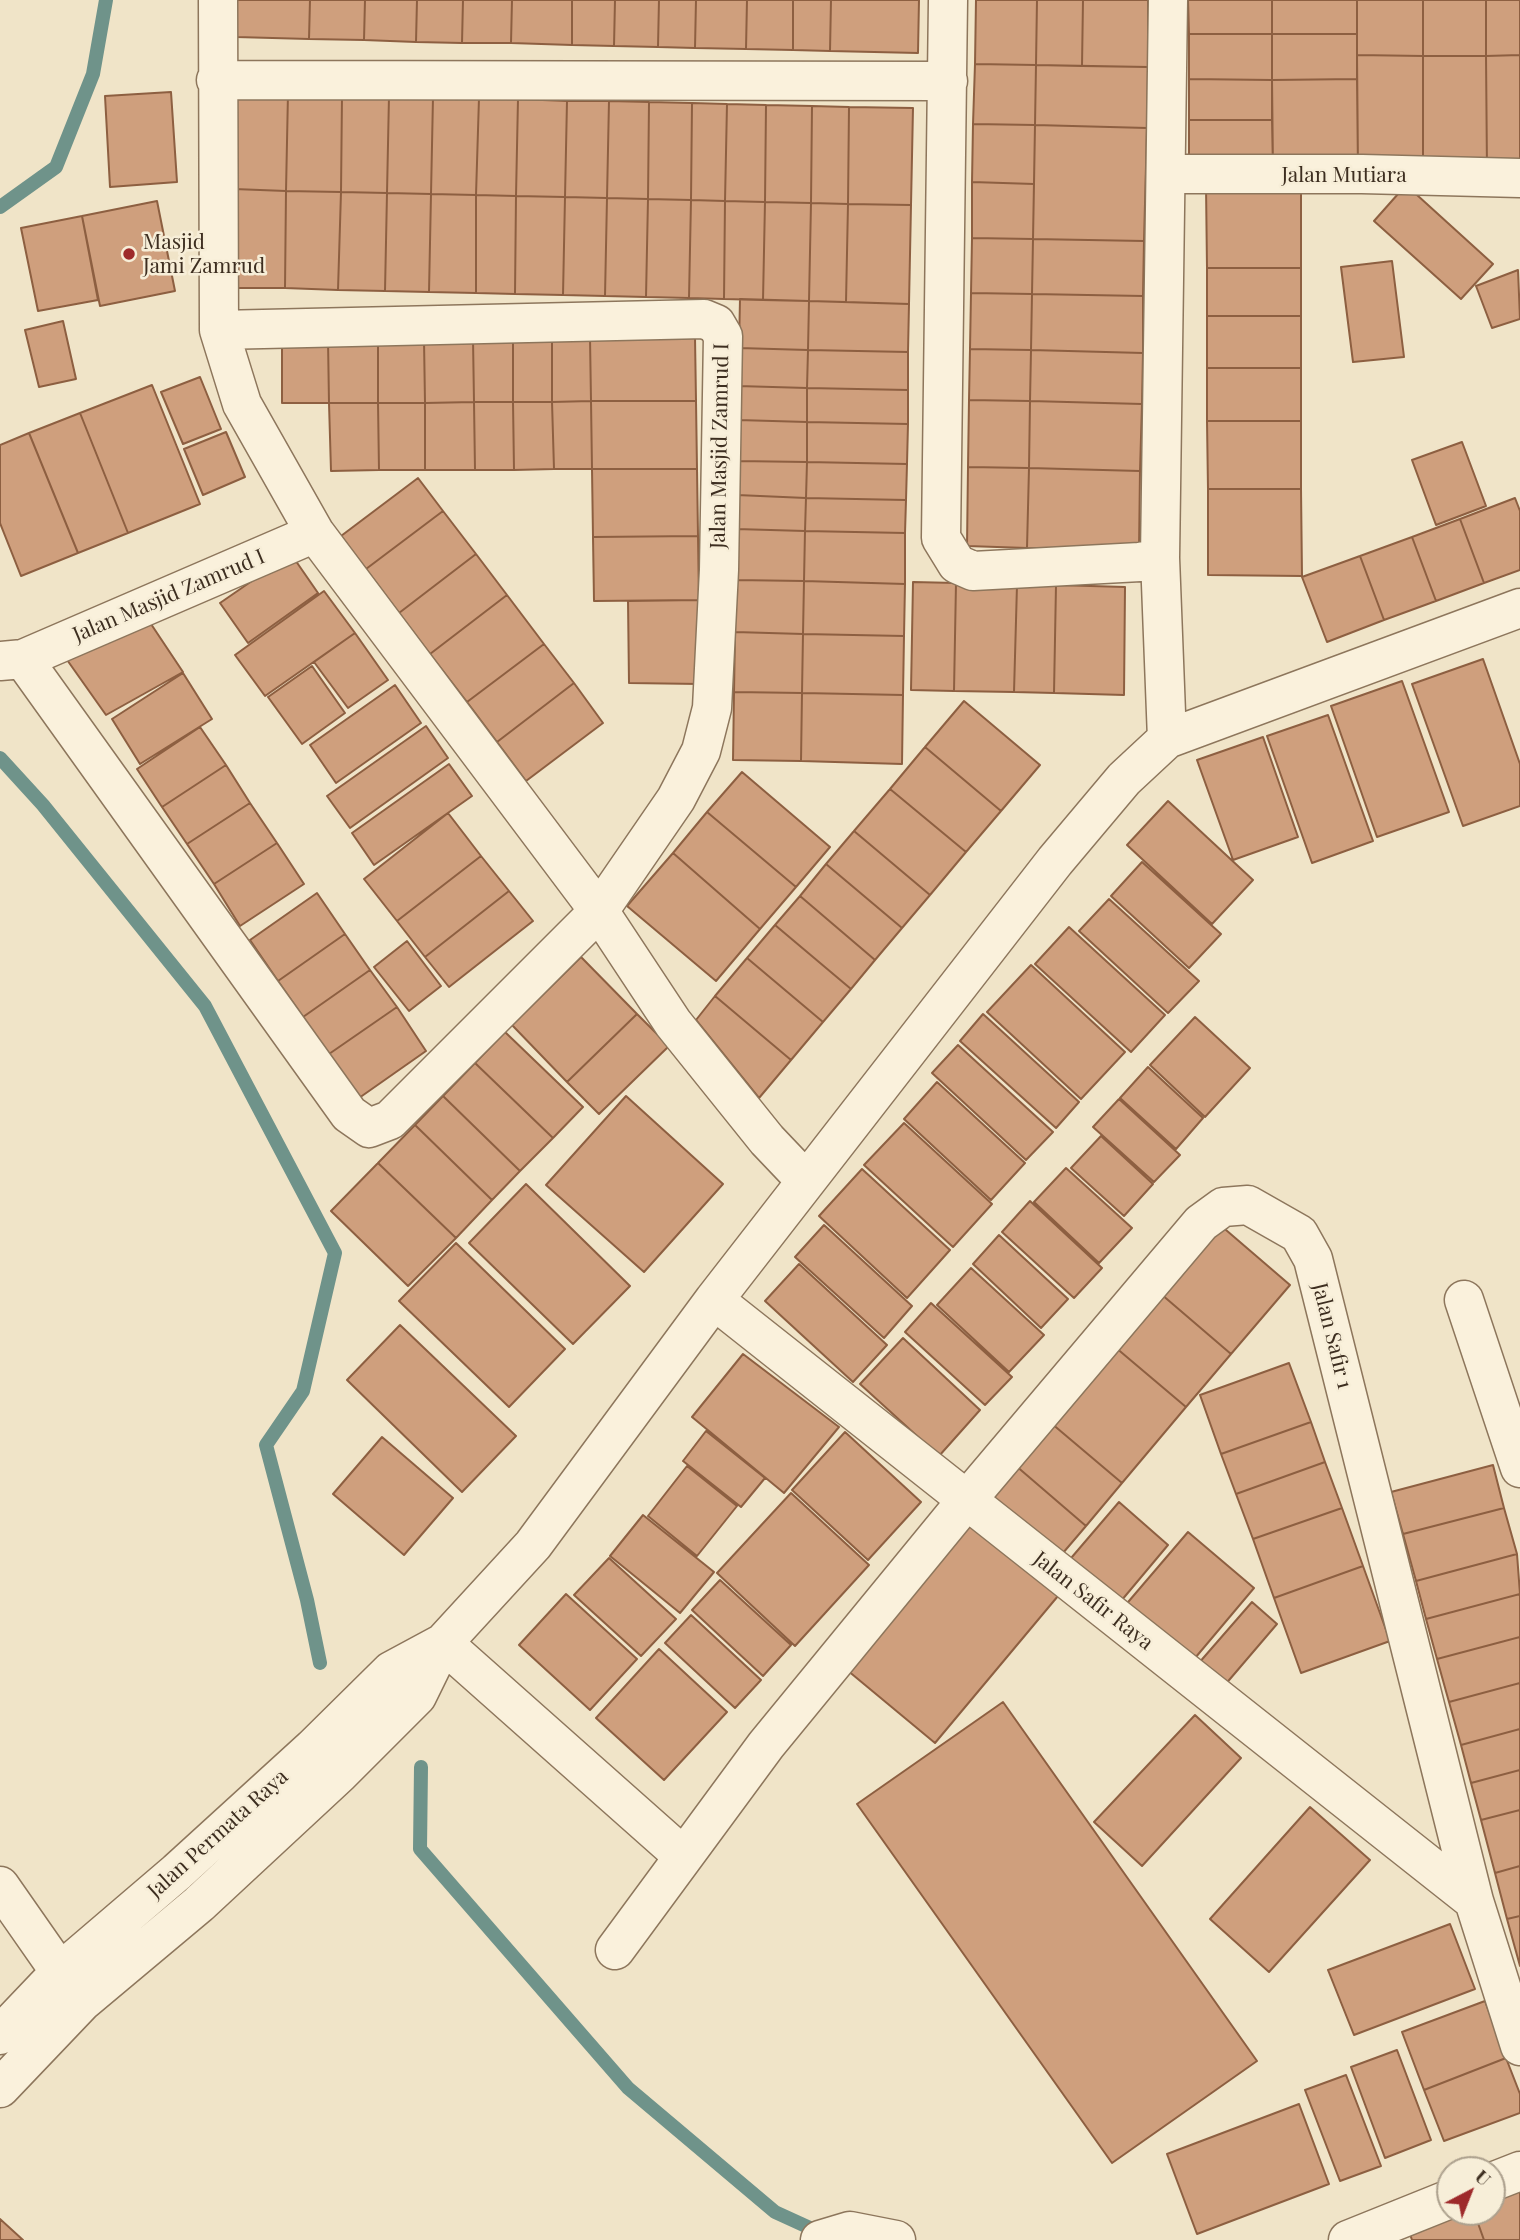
<!DOCTYPE html>
<html>
<head>
<meta charset="utf-8">
<style>
	body { margin:0 }
	#map { position:relative; width:1520px; height:2240px; overflow:hidden; background:#f0e4c8; font-family:"Playfair Display",serif }
	canvas { display:block }
	.north { position:absolute; left:1436px; top:2156px; width:70px; height:70px; box-sizing:border-box; background:#f7eed8; border:2px solid #ada18e; border-radius:50%; rotate:42deg; font-size:19px; font-weight:700; line-height:28px; text-align:center; color:#3d2e20 }
	.north::after { content:''; display:block; margin:auto; width:24px; height:32px; background:#9e2a2b; clip-path:polygon(50% 0,100% 100%,50% 72%,0 100%) }
</style>
</head>
<body>
<div id="map">
<canvas width="1520" height="2240"></canvas>
<div class="north">U</div>
</div>
<script>
const ctx = document.querySelector('canvas').getContext('2d');
ctx.lineJoin = 'round';
function strokePath(path, color, width, dash) {
  ctx.strokeStyle = color;
  ctx.lineWidth = width;
  ctx.lineCap = dash ? 'butt' : 'round';
  ctx.setLineDash(dash || []);
  ctx.stroke(path);
}
function paint(path, color) {
  ctx.fillStyle = color;
  ctx.fill(path, 'evenodd');
}
function drawText(font, color, halo, rows, align = 'center') {
  ctx.font = font + ' "Playfair Display",serif';
  ctx.lineWidth = 5;
  ctx.setLineDash([]);
  ctx.textBaseline = 'middle';
  ctx.strokeStyle = halo;
  ctx.fillStyle = color;
  for (const [text, x, y, turn = 0] of rows) {
    ctx.save();
    ctx.translate(x, y);
    ctx.rotate((+turn || 0) * Math.PI / 180);
    ctx.textAlign = isNaN(turn) ? turn : align;
    if (halo) ctx.strokeText(text, 0, 0);
    ctx.fillText(text, 0, 0);
    ctx.restore();
  }
}
strokePath(new Path2D(`
	M 0,207 L 56,167 L 93,74 L 106,0
	M 0,758 L 43,805 L 205,1006 L 335,1253 L 303,1391 L 266,1445 L 307,1600 L 320,1663
	M 421,1767 L 420,1849 L 628,2088 L 775,2212 L 821,2233`), '#6f938a', 14);
const building = new Path2D(`
	M 237,0 L 310,0 L 309,39 L 236,37 Z
	M 310,0 L 365,0 L 364,40 L 309,39 Z
	M 365,0 L 417,0 L 416,42 L 364,40 Z
	M 417,0 L 463,0 L 462,43 L 416,42 Z
	M 463,0 L 512,0 L 511,43 L 462,43 Z
	M 512,0 L 572,0 L 572,45 L 511,43 Z
	M 572,0 L 615,0 L 614,46 L 572,45 Z
	M 615,0 L 659,0 L 658,47 L 614,46 Z
	M 659,0 L 696,0 L 695,48 L 658,47 Z
	M 696,0 L 747,0 L 746,49 L 695,48 Z
	M 747,0 L 793,0 L 793,50 L 746,49 Z
	M 793,0 L 831,0 L 830,51 L 793,50 Z
	M 831,0 L 919,0 L 918,53 L 830,51 Z
	M 976,0 L 1037,0 L 1036,65 L 975,64 Z
	M 1037,0 L 1083,0 L 1082,66 L 1036,65 Z
	M 1083,0 L 1148,0 L 1148,67 L 1082,66 Z
	M 1188,0 L 1272,0 L 1272,34 L 1189,34 Z
	M 1272,0 L 1357,0 L 1357,34 L 1272,34 Z
	M 1357,0 L 1423,0 L 1423,56 L 1357,55 Z
	M 1423,0 L 1486,0 L 1486,56 L 1423,56 Z
	M 1486,0 L 1520,0 L 1520,55 L 1486,56 Z
	M 1189,34 L 1272,34 L 1272,80 L 1189,79 Z
	M 1272,34 L 1357,34 L 1357,79 L 1272,80 Z
	M 1357,55 L 1423,56 L 1423,170 L 1358,171 Z
	M 1520,55 L 1520,171 L 1487,171 L 1486,56 Z
	M 1423,56 L 1486,56 L 1487,171 L 1423,170 Z
	M 975,64 L 1036,65 L 1035,125 L 973,124 Z
	M 1036,65 L 1148,67 L 1147,128 L 1035,125 Z
	M 1189,79 L 1272,80 L 1272,120 L 1189,120 Z
	M 1357,79 L 1358,171 L 1273,170 L 1272,80 Z
	M 171,92 L 177,182 L 110,187 L 105,96 Z
	M 236,93 L 288,93 L 286,191 L 234,189 Z
	M 288,93 L 342,95 L 341,192 L 286,191 Z
	M 342,95 L 389,96 L 387,193 L 341,192 Z
	M 389,96 L 433,97 L 431,194 L 387,193 Z
	M 433,97 L 479,98 L 476,195 L 431,194 Z
	M 479,98 L 518,99 L 516,196 L 476,195 Z
	M 518,99 L 567,101 L 565,197 L 516,196 Z
	M 567,101 L 609,101 L 607,198 L 565,197 Z
	M 609,101 L 649,102 L 648,199 L 607,198 Z
	M 649,102 L 692,103 L 691,200 L 648,199 Z
	M 692,103 L 727,104 L 725,201 L 691,200 Z
	M 727,104 L 766,105 L 765,202 L 725,201 Z
	M 766,105 L 812,106 L 811,203 L 765,202 Z
	M 812,106 L 849,107 L 848,204 L 811,203 Z
	M 849,107 L 913,108 L 911,205 L 848,204 Z
	M 1189,120 L 1272,120 L 1273,170 L 1189,170 Z
	M 973,124 L 1035,125 L 1034,184 L 972,182 Z
	M 1035,125 L 1147,128 L 1144,241 L 1033,239 Z
	M 972,182 L 1034,184 L 1033,239 L 972,238 Z
	M 1406,185 L 1493,264 L 1461,299 L 1374,221 Z
	M 1206,186 L 1301,186 L 1301,268 L 1207,268 Z
	M 234,189 L 286,191 L 285,288 L 233,288 Z
	M 286,191 L 341,192 L 338,290 L 285,288 Z
	M 341,192 L 387,193 L 385,291 L 338,290 Z
	M 387,193 L 431,194 L 429,292 L 385,291 Z
	M 431,194 L 476,195 L 476,293 L 429,292 Z
	M 476,195 L 516,196 L 515,294 L 476,293 Z
	M 516,196 L 565,197 L 563,295 L 515,294 Z
	M 565,197 L 607,198 L 605,296 L 563,295 Z
	M 607,198 L 648,199 L 646,297 L 605,296 Z
	M 648,199 L 691,200 L 689,298 L 646,297 Z
	M 691,200 L 725,201 L 724,299 L 689,298 Z
	M 157,201 L 175,291 L 100,306 L 82,216 Z
	M 725,201 L 765,202 L 763,300 L 724,299 Z
	M 765,202 L 811,203 L 809,301 L 763,300 Z
	M 811,203 L 848,204 L 846,302 L 809,301 Z
	M 848,204 L 911,205 L 909,304 L 846,302 Z
	M 82,216 L 98,300 L 38,311 L 21,228 Z
	M 972,238 L 1033,239 L 1032,294 L 971,293 Z
	M 1033,239 L 1144,241 L 1143,296 L 1032,294 Z
	M 1392,261 L 1404,357 L 1353,362 L 1341,267 Z
	M 1207,268 L 1301,268 L 1301,316 L 1207,316 Z
	M 1518,270 L 1520,319 L 1492,328 L 1476,286 Z
	M 971,293 L 1032,294 L 1031,350 L 970,349 Z
	M 1032,294 L 1143,296 L 1143,353 L 1031,350 Z
	M 740,299 L 809,301 L 808,350 L 739,348 Z
	M 809,301 L 909,304 L 908,352 L 808,350 Z
	M 1207,316 L 1301,316 L 1301,368 L 1207,368 Z
	M 63,321 L 76,379 L 39,387 L 25,330 Z
	M 695,337 L 696,401 L 591,401 L 590,338 Z
	M 590,338 L 591,401 L 552,402 L 552,339 Z
	M 473,339 L 474,402 L 425,403 L 424,340 Z
	M 473,339 L 513,339 L 513,402 L 474,402 Z
	M 513,339 L 552,339 L 552,402 L 513,402 Z
	M 328,340 L 378,340 L 378,403 L 329,403 Z
	M 328,340 L 329,403 L 282,403 L 282,341 Z
	M 378,340 L 424,340 L 425,403 L 378,403 Z
	M 739,348 L 808,350 L 807,388 L 738,386 Z
	M 970,349 L 1031,350 L 1030,401 L 969,400 Z
	M 808,350 L 908,352 L 908,390 L 807,388 Z
	M 1031,350 L 1143,353 L 1142,404 L 1030,401 Z
	M 1207,368 L 1301,368 L 1301,421 L 1207,421 Z
	M 200,377 L 221,429 L 183,444 L 161,392 Z
	M 152,385 L 200,504 L 128,533 L 80,413 Z
	M 738,386 L 807,388 L 807,422 L 738,420 Z
	M 807,388 L 908,390 L 908,424 L 807,422 Z
	M 969,400 L 1030,401 L 1029,468 L 968,467 Z
	M 591,401 L 592,469 L 554,469 L 552,402 Z
	M 591,401 L 696,401 L 697,469 L 592,469 Z
	M 1030,401 L 1142,404 L 1140,471 L 1029,468 Z
	M 474,402 L 513,402 L 514,470 L 475,470 Z
	M 474,402 L 475,470 L 425,470 L 425,403 Z
	M 513,402 L 552,402 L 554,469 L 514,470 Z
	M 329,403 L 378,403 L 379,470 L 331,471 Z
	M 378,403 L 425,403 L 425,470 L 379,470 Z
	M 80,413 L 128,533 L 78,553 L 29,433 Z
	M 738,420 L 807,422 L 807,462 L 737,461 Z
	M 1207,421 L 1301,421 L 1301,489 L 1208,489 Z
	M 807,422 L 908,424 L 907,464 L 807,462 Z
	M 226,432 L 245,477 L 203,495 L 184,449 Z
	M 29,433 L 78,553 L 21,576 L 0,523 L 0,445 Z
	M 1462,442 L 1486,506 L 1436,525 L 1412,460 Z
	M 737,461 L 807,462 L 806,498 L 737,495 Z
	M 807,462 L 907,464 L 906,500 L 806,498 Z
	M 968,467 L 1029,468 L 1027,548 L 967,546 Z
	M 1029,468 L 1140,471 L 1139,551 L 1027,548 Z
	M 592,469 L 697,469 L 698,536 L 593,537 Z
	M 418,478 L 443,511 L 366,569 L 341,536 Z
	M 1208,489 L 1301,489 L 1302,576 L 1208,575 Z
	M 737,495 L 806,498 L 805,531 L 736,529 Z
	M 806,498 L 906,500 L 905,533 L 805,531 Z
	M 1515,498 L 1520,511 L 1520,570 L 1484,583 L 1460,519 Z
	M 443,511 L 476,554 L 399,613 L 366,569 Z
	M 1460,519 L 1484,583 L 1436,601 L 1412,537 Z
	M 736,529 L 805,531 L 804,581 L 735,580 Z
	M 805,531 L 905,533 L 905,584 L 804,581 Z
	M 698,536 L 699,600 L 594,601 L 593,537 Z
	M 1412,537 L 1436,601 L 1384,620 L 1360,556 Z
	M 291,554 L 318,593 L 248,643 L 220,603 Z
	M 476,554 L 507,595 L 430,654 L 399,613 Z
	M 1360,556 L 1384,620 L 1327,642 L 1302,577 Z
	M 735,580 L 804,581 L 803,634 L 735,632 Z
	M 804,581 L 905,584 L 904,636 L 803,634 Z
	M 913,582 L 956,583 L 954,691 L 911,690 Z
	M 956,583 L 1017,585 L 1014,692 L 954,691 Z
	M 1017,585 L 1056,585 L 1054,693 L 1014,692 Z
	M 1056,585 L 1125,587 L 1124,695 L 1054,693 Z
	M 324,591 L 355,633 L 265,696 L 235,655 Z
	M 507,595 L 544,644 L 467,702 L 430,654 Z
	M 699,600 L 700,684 L 629,683 L 628,601 Z
	M 149,621 L 183,672 L 106,715 L 65,657 Z
	M 735,632 L 803,634 L 802,693 L 734,692 Z
	M 355,633 L 388,680 L 348,708 L 314,662 Z
	M 803,634 L 904,636 L 903,695 L 802,693 Z
	M 544,644 L 574,683 L 497,742 L 467,702 Z
	M 1483,659 L 1520,764 L 1520,806 L 1463,826 L 1412,684 Z
	M 312,666 L 345,713 L 302,744 L 268,697 Z
	M 183,673 L 212,719 L 140,764 L 112,719 Z
	M 1402,681 L 1449,812 L 1377,837 L 1331,706 Z
	M 574,683 L 603,723 L 526,781 L 497,742 Z
	M 395,685 L 421,723 L 336,783 L 310,745 Z
	M 734,692 L 802,693 L 801,761 L 733,760 Z
	M 802,693 L 903,695 L 902,764 L 801,761 Z
	M 964,701 L 1040,765 L 1001,811 L 925,747 Z
	M 1328,715 L 1373,841 L 1312,863 L 1267,736 Z
	M 426,726 L 448,758 L 350,828 L 327,796 Z
	M 200,727 L 226,765 L 162,807 L 137,769 Z
	M 1263,737 L 1298,837 L 1233,860 L 1197,760 Z
	M 925,747 L 1001,811 L 966,852 L 890,789 Z
	M 449,764 L 472,796 L 374,865 L 352,833 Z
	M 226,765 L 250,803 L 187,844 L 162,807 Z
	M 742,772 L 830,847 L 796,887 L 707,812 Z
	M 890,789 L 966,852 L 930,895 L 854,831 Z
	M 1168,801 L 1253,880 L 1212,924 L 1127,845 Z
	M 250,803 L 277,843 L 214,884 L 187,844 Z
	M 707,812 L 796,887 L 760,929 L 673,853 Z
	M 448,813 L 481,856 L 397,921 L 364,879 Z
	M 854,831 L 930,895 L 902,928 L 826,864 Z
	M 277,843 L 304,884 L 240,926 L 214,884 Z
	M 673,853 L 760,929 L 716,981 L 627,906 Z
	M 481,856 L 509,891 L 425,957 L 397,921 Z
	M 1142,862 L 1221,934 L 1189,968 L 1111,896 Z
	M 826,864 L 902,928 L 875,960 L 800,896 Z
	M 509,891 L 533,921 L 449,987 L 425,957 Z
	M 317,893 L 345,934 L 278,981 L 250,940 Z
	M 800,896 L 875,960 L 851,989 L 775,925 Z
	M 1109,899 L 1199,981 L 1168,1013 L 1079,931 Z
	M 775,925 L 851,989 L 823,1022 L 747,958 Z
	M 1069,927 L 1165,1015 L 1131,1052 L 1035,964 Z
	M 345,934 L 370,970 L 303,1017 L 278,981 Z
	M 407,941 L 441,986 L 409,1011 L 374,967 Z
	M 581,957 L 637,1014 L 567,1082 L 512,1025 Z
	M 747,958 L 823,1022 L 791,1060 L 715,996 Z
	M 1031,965 L 1125,1052 L 1081,1099 L 987,1012 Z
	M 370,970 L 397,1007 L 329,1054 L 303,1017 Z
	M 715,996 L 791,1060 L 759,1098 L 696,1020 Z
	M 397,1007 L 426,1051 L 359,1098 L 329,1054 Z
	M 637,1014 L 669,1046 L 599,1114 L 567,1082 Z
	M 983,1014 L 1079,1102 L 1056,1128 L 960,1041 Z
	M 1195,1017 L 1250,1068 L 1205,1117 L 1150,1065 Z
	M 505,1032 L 583,1107 L 553,1138 L 475,1063 Z
	M 958,1045 L 1053,1132 L 1026,1160 L 932,1073 Z
	M 475,1063 L 553,1138 L 520,1171 L 443,1096 Z
	M 1148,1067 L 1203,1118 L 1176,1149 L 1120,1098 Z
	M 937,1082 L 1025,1163 L 991,1200 L 904,1119 Z
	M 443,1096 L 520,1171 L 492,1200 L 415,1125 Z
	M 626,1096 L 723,1184 L 644,1272 L 546,1185 Z
	M 1119,1099 L 1180,1155 L 1154,1182 L 1093,1127 Z
	M 904,1123 L 992,1204 L 953,1247 L 864,1165 Z
	M 415,1125 L 492,1200 L 456,1238 L 378,1163 Z
	M 1101,1136 L 1153,1184 L 1124,1216 L 1071,1168 Z
	M 378,1163 L 456,1238 L 408,1286 L 331,1211 Z
	M 1066,1168 L 1132,1228 L 1099,1263 L 1034,1202 Z
	M 862,1169 L 950,1250 L 907,1298 L 819,1216 Z
	M 526,1184 L 630,1286 L 573,1344 L 469,1243 Z
	M 1030,1201 L 1102,1268 L 1074,1298 L 1002,1232 Z
	M 1219,1224 L 1290,1285 L 1231,1354 L 1161,1294 Z
	M 824,1225 L 912,1306 L 884,1338 L 795,1257 Z
	M 999,1235 L 1068,1299 L 1041,1328 L 973,1264 Z
	M 456,1243 L 565,1349 L 509,1407 L 399,1301 Z
	M 799,1264 L 887,1345 L 853,1382 L 765,1301 Z
	M 971,1268 L 1044,1335 L 1009,1372 L 937,1305 Z
	M 1161,1294 L 1231,1354 L 1186,1407 L 1115,1347 Z
	M 931,1303 L 1012,1377 L 985,1405 L 905,1332 Z
	M 400,1325 L 516,1436 L 462,1492 L 347,1380 Z
	M 903,1338 L 980,1410 L 939,1456 L 860,1384 Z
	M 1115,1347 L 1186,1407 L 1122,1483 L 1051,1423 Z
	M 743,1354 L 839,1427 L 784,1493 L 692,1417 Z
	M 1289,1363 L 1311,1422 L 1221,1454 L 1200,1395 Z
	M 1311,1422 L 1325,1462 L 1236,1494 L 1221,1454 Z
	M 1051,1423 L 1122,1483 L 1086,1526 L 1015,1465 Z
	M 706,1431 L 765,1478 L 741,1507 L 683,1461 Z
	M 845,1432 L 921,1502 L 868,1560 L 792,1490 Z
	M 382,1437 L 453,1498 L 404,1555 L 333,1494 Z
	M 1325,1462 L 1342,1508 L 1253,1539 L 1236,1494 Z
	M 1015,1465 L 1086,1526 L 1057,1560 L 985,1500 Z
	M 1493,1465 L 1504,1508 L 1403,1534 L 1391,1492 Z
	M 687,1466 L 737,1506 L 697,1556 L 648,1516 Z
	M 791,1493 L 869,1565 L 795,1646 L 717,1573 Z
	M 1119,1502 L 1168,1545 L 1116,1607 L 1066,1564 Z
	M 1342,1508 L 1363,1566 L 1274,1598 L 1253,1539 Z
	M 1504,1508 L 1517,1554 L 1416,1581 L 1403,1534 Z
	M 968,1511 L 1063,1590 L 935,1743 L 841,1665 Z
	M 643,1515 L 714,1572 L 680,1613 L 610,1556 Z
	M 1188,1532 L 1254,1588 L 1190,1664 L 1123,1608 Z
	M 1517,1554 L 1520,1594 L 1426,1619 L 1416,1581 Z
	M 609,1558 L 676,1619 L 641,1656 L 574,1595 Z
	M 1363,1566 L 1390,1641 L 1301,1673 L 1274,1598 Z
	M 720,1580 L 791,1645 L 763,1676 L 692,1610 Z
	M 566,1594 L 637,1659 L 590,1710 L 519,1645 Z
	M 1520,1594 L 1520,1637 L 1437,1659 L 1426,1619 Z
	M 1252,1602 L 1277,1624 L 1224,1686 L 1198,1664 Z
	M 691,1615 L 761,1680 L 735,1708 L 665,1643 Z
	M 1520,1637 L 1520,1683 L 1449,1702 L 1437,1659 Z
	M 659,1649 L 727,1712 L 664,1780 L 596,1718 Z
	M 1520,1683 L 1520,1729 L 1461,1745 L 1449,1702 Z
	M 1003,1702 L 1257,2061 L 1112,2163 L 857,1804 Z
	M 1195,1715 L 1241,1758 L 1142,1866 L 1094,1822 Z
	M 1520,1729 L 1520,1770 L 1471,1783 L 1461,1745 Z
	M 1520,1770 L 1520,1810 L 1481,1820 L 1471,1783 Z
	M 1310,1807 L 1370,1860 L 1269,1972 L 1210,1919 Z
	M 1520,1810 L 1520,1866 L 1495,1873 L 1481,1820 Z
	M 1520,1866 L 1520,1916 L 1507,1919 L 1495,1873 Z
	M 1520,1916 L 1520,1966 L 1507,1919 Z
	M 1450,1924 L 1475,1989 L 1354,2035 L 1328,1970 Z
	M 1485,2001 L 1506,2058 L 1424,2090 L 1402,2032 Z
	M 1397,2050 L 1431,2140 L 1385,2158 L 1351,2067 Z
	M 1506,2058 L 1520,2094 L 1520,2113 L 1444,2141 L 1424,2090 Z
	M 1346,2075 L 1381,2166 L 1340,2181 L 1305,2090 Z
	M 1299,2104 L 1329,2184 L 1197,2234 L 1167,2154 Z
	M 1520,2189 L 1520,2240 L 1484,2240 L 1474,2212 L 1492,2212 L 1492,2200 Z
	M 1459,2212 L 1474,2212 L 1484,2240 L 1412,2240 L 1409,2231 Z
	M 0,2219 L 23,2240 L 0,2240 Z`);
paint(building, '#cf9f7d');
strokePath(building, '#8d5f41', 2);
const minor = new Path2D(`
	M 218,0 L 219,330 L 242,404 L 315,533 L 599,911 L 673,1023 L 767,1140 L 806,1181
	M 948,0 L 941,538 L 957,564 L 973,571 L 1140,562 L 1160,558
	M 216,80 L 948,81
	M 1168,174 L 1362,174 L 1520,178
	M 23,659 L 349,1114 L 369,1128 L 390,1120 L 599,911 L 676,799 L 701,751 L 712,708 L 719,570 L 723,336 L 716,324 L 704,319 L 219,330
	M 0,661 L 23,659 L 315,533
	M 1167,739 L 1160,558 L 1168,0
	M 714,1300 L 1474,1901
	M 1464,1300 L 1520,1468
	M 443,1643 L 683,1856
	M 0,1886 L 60,1972
	M 615,1950 L 766,1745 L 966,1501 L 1201,1223 L 1223,1207 L 1248,1205 L 1299,1234 L 1313,1259 L 1474,1901 L 1520,2046
	M 0,2035 L 60,1972 L 177,1872 L 313,1748 L 391,1671 L 443,1643
	M 0,2088 L 82,2002 L 199,1904 L 339,1774 L 417,1696 L 443,1643 L 533,1545 L 714,1300 L 1055,861 L 1124,779 L 1167,739 L 1520,608
	M 1492,2182 L 1520,2171
	M 820,2240 L 850,2231 L 896,2240
	M 1348,2240 L 1450,2199`);
strokePath(minor, '#8d765c', 41);
strokePath(minor, '#faf1dc', 38);
for (const [x, y, r, color] of [
	[129,254,7,"#9e2a2b"]
]) {
  const dot = new Path2D();
  dot.arc(x, y, r, 0, 2 * Math.PI);
  ctx.fillStyle = color;
  ctx.fill(dot);
  strokePath(dot, '#f7eed8', 2.5);
}
drawText('21px', '#3d2e20', '#f7eed8', [
	["Jalan Mutiara",1344,175],
	["Jalan Masjid Zamrud I",720,446,-89],
	["Jalan Masjid Zamrud I",169,596,-23],
	["Jalan Safir 1",1332,1336,76],
	["Jalan Safir Raya",1093,1601,38],
	["Jalan Permata Raya",218,1834,-42]
]);
drawText('21px', '#3d2e20', '#f7eed8', [
	["Masjid",143,242],
	["Jami Zamrud",143,266]
], 'left');
</script>
</body>
</html>
